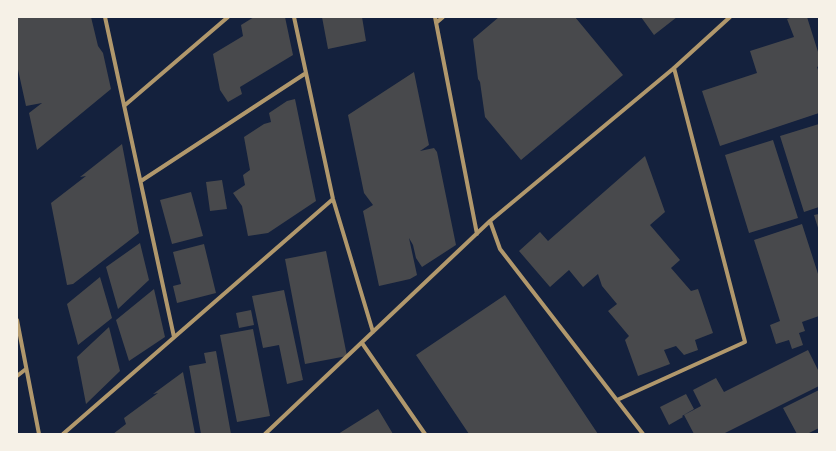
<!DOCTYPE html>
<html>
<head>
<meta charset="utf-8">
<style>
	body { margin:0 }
	#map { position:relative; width:836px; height:451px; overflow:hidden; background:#14213d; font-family:Karla,sans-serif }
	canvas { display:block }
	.frame { position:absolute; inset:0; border:18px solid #f6f1e7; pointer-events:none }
</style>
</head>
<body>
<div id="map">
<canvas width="836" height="451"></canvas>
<div class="frame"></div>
</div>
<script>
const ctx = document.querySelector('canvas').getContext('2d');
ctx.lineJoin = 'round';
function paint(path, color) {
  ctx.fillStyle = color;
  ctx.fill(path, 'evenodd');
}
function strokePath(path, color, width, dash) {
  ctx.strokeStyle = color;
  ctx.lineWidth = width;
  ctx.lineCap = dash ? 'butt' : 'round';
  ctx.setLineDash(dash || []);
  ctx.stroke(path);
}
paint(new Path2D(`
	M 17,17 L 91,17 L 98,46 L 103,53 L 111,89 L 37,150 L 29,113 L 42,103 L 26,106 L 17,65 Z
	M 254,17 L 285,17 L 293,55 L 240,87 L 242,94 L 228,102 L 220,90 L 213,54 L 243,36 L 241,25 Z
	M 322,17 L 362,17 L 366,41 L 328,49 Z
	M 499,17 L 575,17 L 623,75 L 521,160 L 485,117 L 480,82 L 478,79 L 473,39 Z
	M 641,17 L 677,17 L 654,35 Z
	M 793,17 L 807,17 L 819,55 L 819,66 L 817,67 L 819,73 L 819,113 L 720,146 L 702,91 L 757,73 L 750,51 L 794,37 L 787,19 Z
	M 414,72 L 429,145 L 420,151 L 434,148 L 437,152 L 456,245 L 422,267 L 416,258 L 413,245 L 409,238 L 417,275 L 410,279 L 379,286 L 363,211 L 373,205 L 364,193 L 348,115 Z
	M 295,99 L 316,201 L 268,233 L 248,236 L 242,206 L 233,193 L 245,185 L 243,175 L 250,170 L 244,137 L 264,124 L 271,122 L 269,113 L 287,101 Z
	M 819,124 L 819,207 L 804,212 L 780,136 Z
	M 773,140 L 798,218 L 749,233 L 725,155 Z
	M 122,144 L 139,233 L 73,284 L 67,285 L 51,203 L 86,176 L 80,177 Z
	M 645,156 L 665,212 L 650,225 L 680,260 L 671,268 L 691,291 L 698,289 L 713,333 L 695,340 L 698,350 L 684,355 L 676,346 L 664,350 L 670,364 L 638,376 L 625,340 L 629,336 L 608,311 L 617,304 L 602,286 L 598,274 L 583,287 L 569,270 L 550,287 L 519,251 L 540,232 L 548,241 Z
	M 222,180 L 227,209 L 210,211 L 206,182 Z
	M 191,192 L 203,236 L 172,244 L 160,200 Z
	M 819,214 L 819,231 L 814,215 Z
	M 802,224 L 819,277 L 819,316 L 802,322 L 805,331 L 799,333 L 803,345 L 792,349 L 789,340 L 776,344 L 770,325 L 780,321 L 754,240 Z
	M 140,243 L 149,280 L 118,309 L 106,267 Z
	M 204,244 L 216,293 L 177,303 L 173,286 L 181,284 L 173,252 Z
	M 326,251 L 347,356 L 305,364 L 285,259 Z
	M 100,277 L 112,318 L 78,345 L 67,304 Z
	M 154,289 L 165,337 L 129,361 L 116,320 Z
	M 284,290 L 303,380 L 287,384 L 279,345 L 263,348 L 252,296 Z
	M 505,295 L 598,434 L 469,434 L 416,355 Z
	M 251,310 L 254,325 L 239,328 L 236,313 Z
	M 109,327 L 120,371 L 86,404 L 77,357 Z
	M 253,329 L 270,416 L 237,422 L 220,335 Z
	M 808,350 L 819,372 L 819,386 L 723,434 L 694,434 L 684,415 L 701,406 L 693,390 L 716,378 L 724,392 Z
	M 216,351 L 231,434 L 201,434 L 189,366 L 206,363 L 204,353 Z
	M 183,372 L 195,434 L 113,434 L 126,424 L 124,418 L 158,393 L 153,394 Z
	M 819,390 L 819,428 L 807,434 L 797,434 L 783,408 Z
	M 686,394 L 694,409 L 682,416 L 683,417 L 669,425 L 660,407 Z
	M 378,409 L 393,434 L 338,434 Z`), '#48494c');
strokePath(new Path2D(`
	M 105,17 L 174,337
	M 294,17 L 333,199 L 373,332
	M 435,17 L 477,234
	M 436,23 L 443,17
	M 124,106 L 228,17
	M 141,181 L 306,73
	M 490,221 L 500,249 L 643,434
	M 17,320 L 39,434
	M 362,343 L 425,434
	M 17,376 L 26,369
	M 617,400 L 745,342 L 674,68
	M 63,434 L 333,199
	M 265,434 L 490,221 L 674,68 L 730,17`), '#b1986c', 4);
</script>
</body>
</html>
